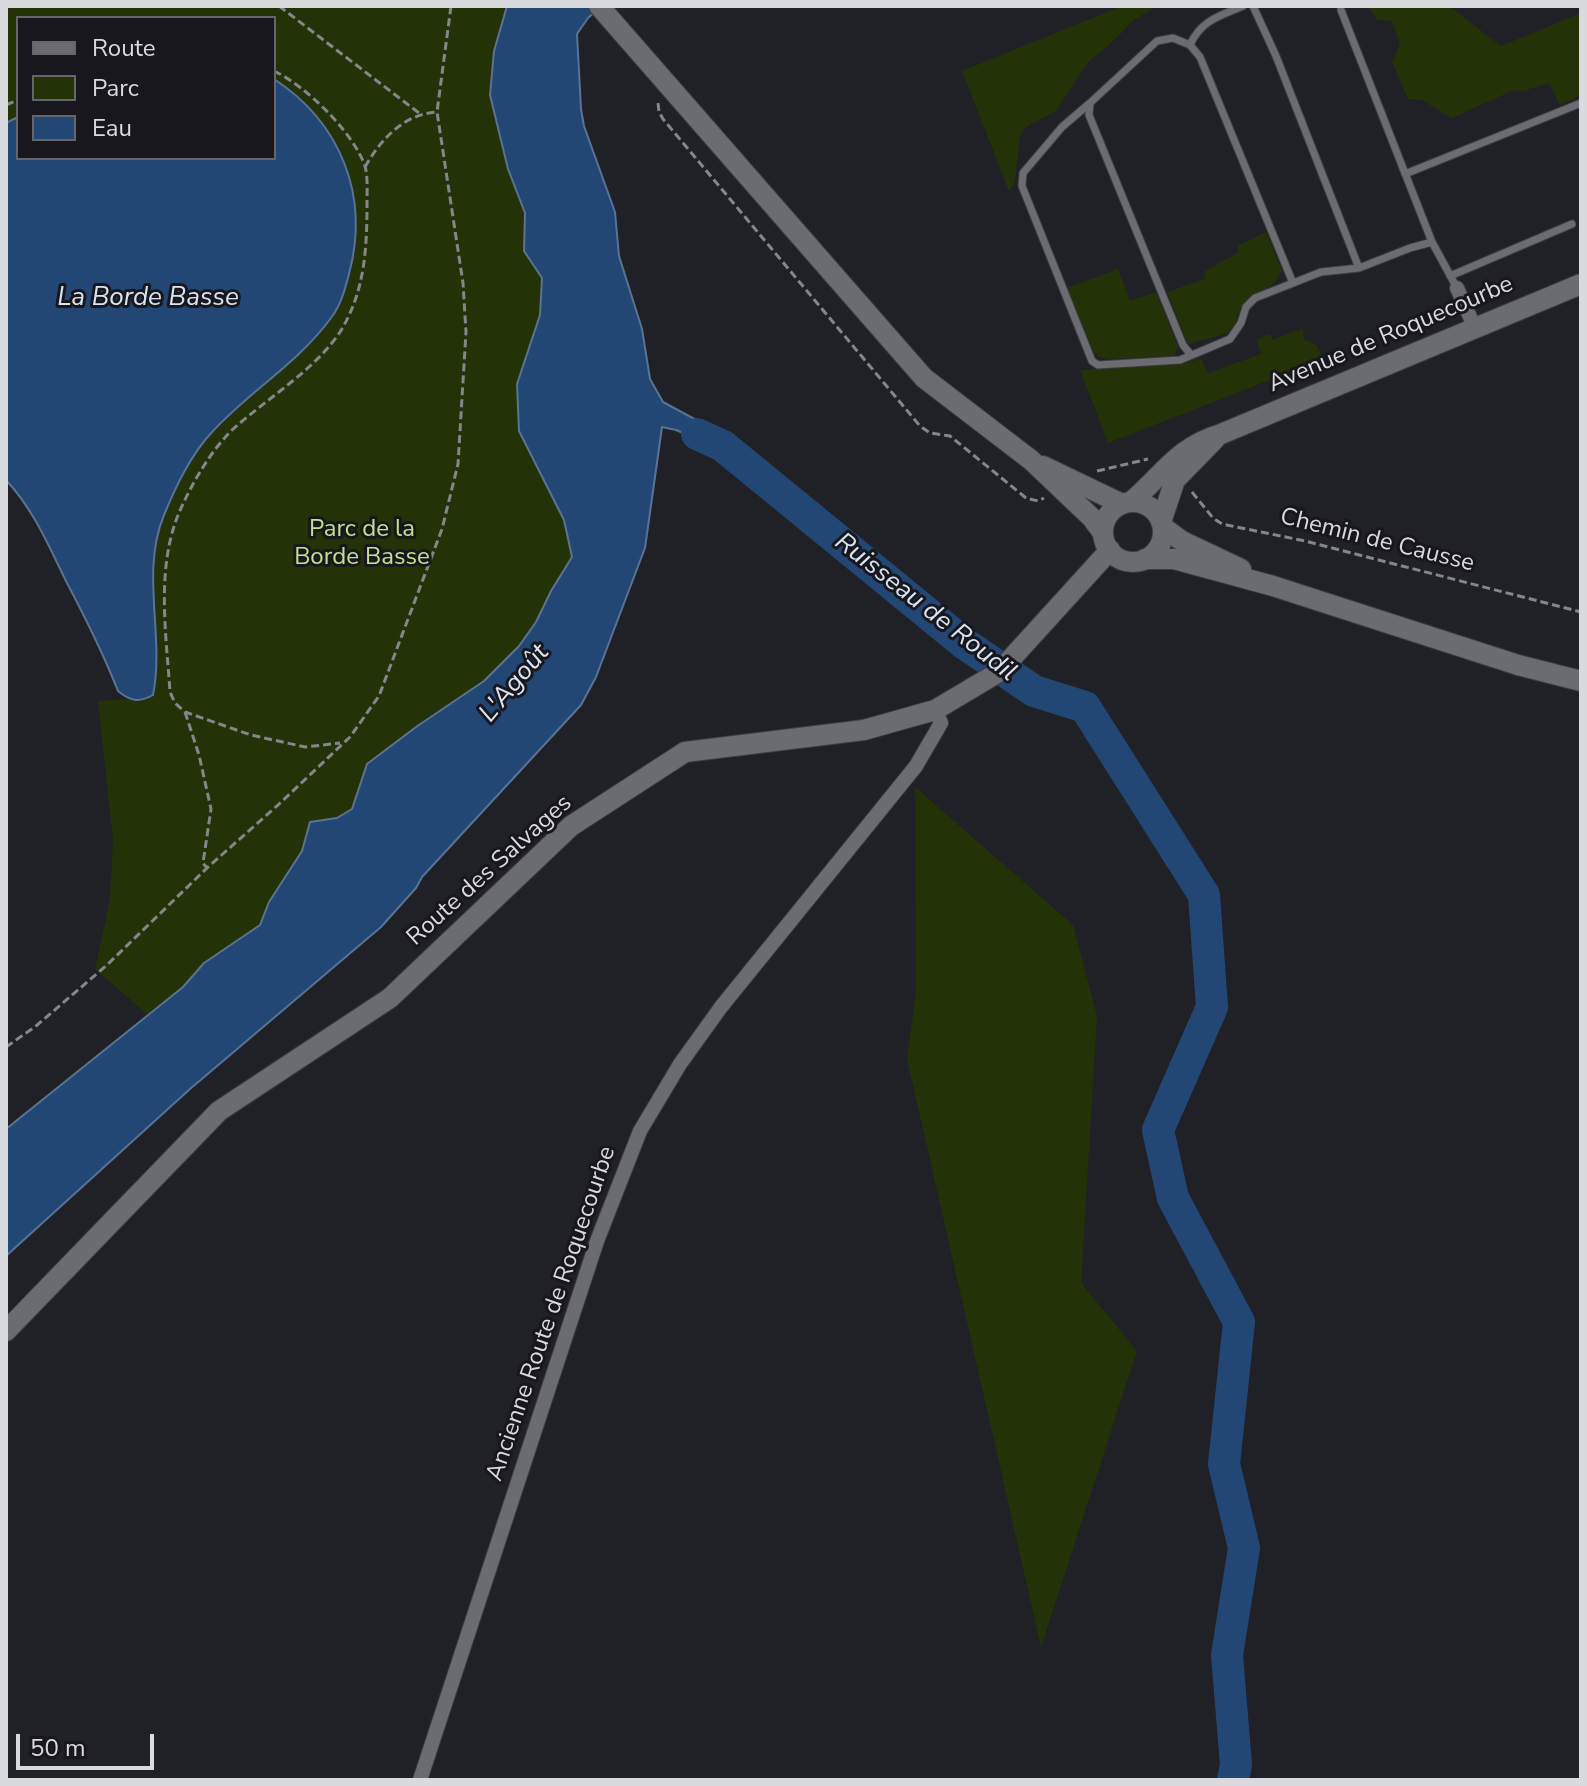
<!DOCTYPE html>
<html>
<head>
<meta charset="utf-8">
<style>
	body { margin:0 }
	#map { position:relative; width:1587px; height:1786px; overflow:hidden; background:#202126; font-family:"Nunito Sans",sans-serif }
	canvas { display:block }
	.frame { position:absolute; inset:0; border:8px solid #d9dade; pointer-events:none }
	.legend { position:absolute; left:16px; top:16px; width:260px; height:144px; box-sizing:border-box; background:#17171d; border:2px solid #65656a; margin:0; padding:10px 14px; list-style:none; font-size:24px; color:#d9dade }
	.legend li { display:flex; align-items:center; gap:16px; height:40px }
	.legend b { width:40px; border:2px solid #65656a }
	.scale { position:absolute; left:16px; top:1734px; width:138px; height:36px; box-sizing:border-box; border:4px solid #d9dade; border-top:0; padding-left:10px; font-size:24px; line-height:28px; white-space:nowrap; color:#d9dade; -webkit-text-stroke:6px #17171d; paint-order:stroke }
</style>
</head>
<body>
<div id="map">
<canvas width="1587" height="1786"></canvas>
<div class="frame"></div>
<ul class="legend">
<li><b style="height:10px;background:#6b6c72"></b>Route</li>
<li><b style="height:22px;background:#233207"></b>Parc</li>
<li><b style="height:22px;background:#234774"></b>Eau</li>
</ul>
<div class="scale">50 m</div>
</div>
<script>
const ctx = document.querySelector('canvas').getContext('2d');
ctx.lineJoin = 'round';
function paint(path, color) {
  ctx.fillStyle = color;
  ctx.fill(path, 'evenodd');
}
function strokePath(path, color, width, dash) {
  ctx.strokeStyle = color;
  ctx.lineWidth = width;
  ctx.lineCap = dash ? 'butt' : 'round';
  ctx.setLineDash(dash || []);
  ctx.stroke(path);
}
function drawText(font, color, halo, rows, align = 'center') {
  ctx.font = font + ' "Nunito Sans",sans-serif';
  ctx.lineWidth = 6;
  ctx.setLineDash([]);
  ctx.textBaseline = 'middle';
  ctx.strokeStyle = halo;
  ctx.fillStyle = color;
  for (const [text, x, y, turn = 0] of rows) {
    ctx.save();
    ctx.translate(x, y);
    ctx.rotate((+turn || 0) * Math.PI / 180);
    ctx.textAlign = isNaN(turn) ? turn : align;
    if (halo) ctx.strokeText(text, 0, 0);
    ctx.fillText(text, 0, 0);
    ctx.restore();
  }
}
paint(new Path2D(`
	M 6,6 L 507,6 L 494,51 L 490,95 L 508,169 L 525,213 L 524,251 L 542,278 L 540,315 L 517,384 L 519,431 L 564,520 L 572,557 L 551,591 L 536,622 L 519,646 L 484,681 L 416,727 L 367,764 L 352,809 L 337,818 L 310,822 L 303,851 L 269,902 L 260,925 L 204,963 L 183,987 L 147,1014 L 95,969 L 110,899 L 113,841 L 98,701 L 128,699 L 142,701 C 146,695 152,688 155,681 C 159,670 155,650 154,638 C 152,597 148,551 166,512 C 178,485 191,456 211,433 C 239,402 276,377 306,347 C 315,337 327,327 333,315 C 378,229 356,132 274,79 L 274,18 L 18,18 L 18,117 L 6,123 Z
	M 1122,6 L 1157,6 L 1131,22 L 1118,37 L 1087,63 L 1056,111 L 1026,127 L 1020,136 L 1015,182 L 1009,191 L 962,71 Z
	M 1367,6 L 1449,6 L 1501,46 L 1581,13 L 1581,95 L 1560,105 L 1549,83 L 1523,91 L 1514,90 L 1452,118 L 1422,100 L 1408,99 L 1392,62 L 1400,44 L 1392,21 L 1377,20 Z
	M 1266,232 L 1282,271 C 1269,300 1243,284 1235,326 L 1226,334 L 1188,344 L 1167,292 L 1205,279 L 1205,271 L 1239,252 L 1237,246 Z
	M 1118,269 L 1130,301 L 1156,292 L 1178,347 L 1174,356 L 1106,359 L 1099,357 L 1094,352 L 1067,288 Z
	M 1303,328 L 1304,340 L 1316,345 L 1324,359 L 1108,443 L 1080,370 L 1181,364 L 1201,359 L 1208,373 L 1261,354 L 1256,339 L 1270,334 L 1273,340 Z
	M 915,787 L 1073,925 L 1097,1016 L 1081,1283 L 1137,1351 L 1041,1647 L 907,1059 L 916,992 Z`), '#233207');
const water = new Path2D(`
	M 507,6 L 602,6 L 588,18 L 577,34 L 581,109 L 584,126 L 615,212 L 619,256 L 642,329 L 650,379 L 663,402 L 726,436 L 739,457 L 676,430 L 662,427 L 645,548 L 596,677 L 581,705 L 422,877 L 416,888 L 381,927 L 190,1089 L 6,1256 L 6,1129 L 183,987 L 204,963 L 260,925 L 269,902 L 302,851 L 310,822 L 337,818 L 352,809 L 367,764 L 416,727 L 484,681 L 519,646 L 536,622 L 551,591 L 572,557 L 564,520 L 519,431 L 517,384 L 540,315 L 542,278 L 524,251 L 525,213 L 508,169 L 490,95 L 494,51 Z
	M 274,79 C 341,123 370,196 349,274 C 345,289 341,305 331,318 C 298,363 250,391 213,431 C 191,454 176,486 164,515 C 140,573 165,636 153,695 C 139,703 130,701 118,691 C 103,653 86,619 67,583 C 49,547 34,510 6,480 L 6,123 L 18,117 L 18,158 L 274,158 Z`);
paint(water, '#234774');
strokePath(water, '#5a7394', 2);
strokePath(new Path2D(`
	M 697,434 L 723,446 L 965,644 L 1034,691 L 1085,707 L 1204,895 L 1212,1007 L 1158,1130 L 1173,1198 L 1239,1322 L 1224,1464 L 1244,1548 L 1227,1655 L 1236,1765 L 1233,1780`), '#234774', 32);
const lane = new Path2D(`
	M 1253,6 L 1276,56 L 1359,268
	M 1341,10 L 1432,242 L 1457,288
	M 1190,45 C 1201,20 1220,16 1243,6
	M 1090,103 L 1062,127 L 1023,173 L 1022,186 L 1092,361 L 1098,365 L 1180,360 L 1230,339 L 1241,323 L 1246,307 L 1255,298 L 1321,272 L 1359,268 L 1410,248 L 1432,242
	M 1405,174 L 1581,103
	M 1450,276 L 1572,224
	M 1191,355 L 1183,345 L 1089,115 L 1090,103 L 1157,41 L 1173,38 L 1190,45 L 1200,57 L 1293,283`);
const street = new Path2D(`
	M 1457,288 L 1475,328
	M 420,1780 L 597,1241 L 640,1131 L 680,1064 L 721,1007 L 916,766 L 941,723 L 935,710`);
const secondary = new Path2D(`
	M 599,6 L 924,378 L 1031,460 L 1092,518 L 1103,533
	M 1043,466 L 1122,504
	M 1131,502 C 1164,474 1177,447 1221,434 L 1581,284
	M1103 532a30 30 0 1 1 60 0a30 30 0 1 1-60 0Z
	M 1161,522 L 1175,480 L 1215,439
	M 1163,527 L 1182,541 L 1241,569
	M 1145,559 L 1174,559 L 1273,586 L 1518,665 L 1581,681
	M 6,1331 L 219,1111 L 390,998 L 571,826 L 685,752 L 864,730 L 935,710 L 999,672 L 1110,550`);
strokePath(lane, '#3c3c41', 9);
strokePath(street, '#3c3c41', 16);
strokePath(secondary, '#3c3c41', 22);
strokePath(new Path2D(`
	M 279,6 L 419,113
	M 274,71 C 306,86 353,132 365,166 C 368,177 367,192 367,203 C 367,248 365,292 340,332 C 315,370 266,399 232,430 C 211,451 194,480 182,506 C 155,563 166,631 170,692 L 175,703 L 185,712 L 251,735 L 305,747 L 340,743
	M 658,103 L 659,112 L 663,119 L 920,426 L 930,433 L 950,436 L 1026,498 L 1038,501 L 1044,498
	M 6,105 L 18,100
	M 365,167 C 381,139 404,114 437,112
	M 1097,471 L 1148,459
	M 1192,492 L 1213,518 L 1222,524 L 1305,541 L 1581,612
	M 185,712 L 199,755 L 211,809 L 203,863 L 207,868
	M 6,1047 L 36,1026 L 107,965 L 207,868 L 278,805 L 350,737 L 379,696 L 442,529 L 458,464 L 466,332 L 463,283 L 437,112 L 451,6`), '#85868b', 3, [8, 4]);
strokePath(lane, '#6b6c72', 7);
strokePath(street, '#6b6c72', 14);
strokePath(secondary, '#6b6c72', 20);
drawText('24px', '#d9dade', '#17171d', [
	["Avenue de Roquecourbe",1391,335,-23],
	["Chemin de Causse",1377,541,14],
	["Route des Salvages",490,871,-42],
	["Ancienne Route de Roquecourbe",552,1314,-71]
]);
drawText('24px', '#bfe38d', '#17171d', [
	["Parc de la",362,530],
	["Borde Basse",362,558]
]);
drawText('italic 26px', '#d9e4f3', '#17171d', [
	["La Borde Basse",148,299],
	["Ruisseau de Roudil",925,608,38],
	["L'Agoût",515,684,-50]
]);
</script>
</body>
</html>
